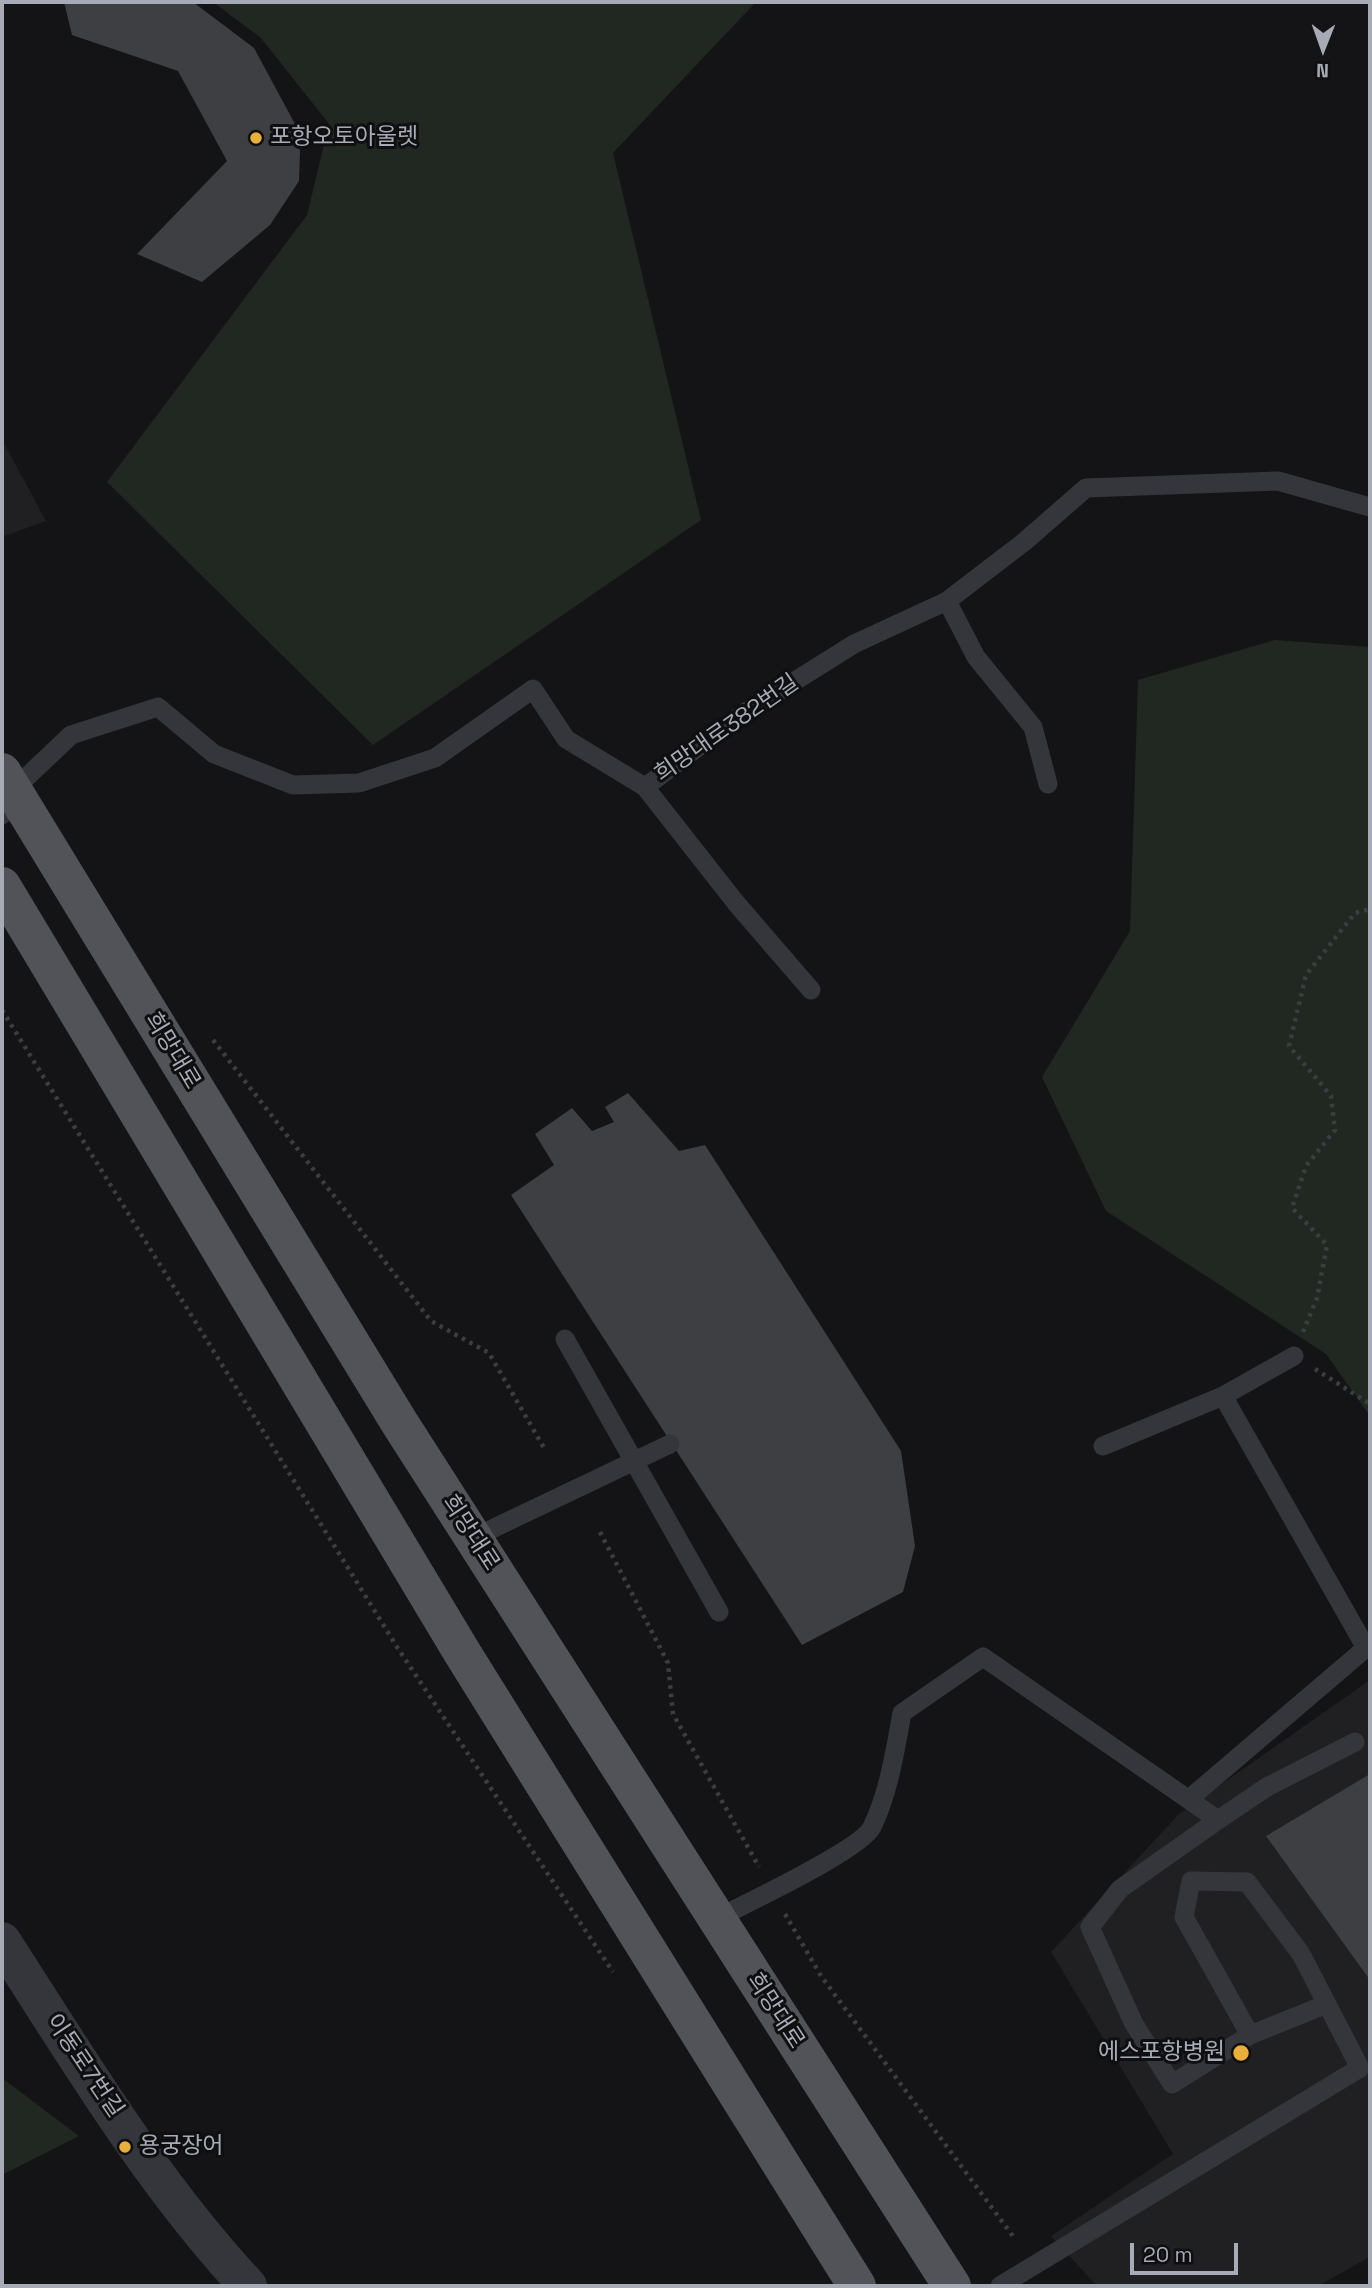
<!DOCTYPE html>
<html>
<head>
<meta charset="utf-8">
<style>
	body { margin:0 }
	#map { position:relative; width:1372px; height:2288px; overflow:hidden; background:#141416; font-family:"Space Grotesk",sans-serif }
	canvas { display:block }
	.frame { position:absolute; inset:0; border:4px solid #a7abb5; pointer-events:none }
	.north { position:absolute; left:1288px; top:14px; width:70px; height:70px; -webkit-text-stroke:5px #0f0f11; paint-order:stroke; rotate:181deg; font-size:19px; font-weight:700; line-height:28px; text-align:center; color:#a7abb5 }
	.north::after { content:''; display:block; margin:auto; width:24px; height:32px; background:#a7abb5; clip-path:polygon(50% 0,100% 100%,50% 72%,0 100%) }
	.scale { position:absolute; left:1130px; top:2243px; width:108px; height:32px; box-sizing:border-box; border:4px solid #a7abb5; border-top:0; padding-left:9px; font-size:21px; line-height:24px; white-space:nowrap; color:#a7abb5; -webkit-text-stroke:5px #0f0f11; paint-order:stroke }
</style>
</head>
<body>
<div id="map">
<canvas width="1372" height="2288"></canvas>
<div class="frame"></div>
<div class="north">N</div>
<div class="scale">20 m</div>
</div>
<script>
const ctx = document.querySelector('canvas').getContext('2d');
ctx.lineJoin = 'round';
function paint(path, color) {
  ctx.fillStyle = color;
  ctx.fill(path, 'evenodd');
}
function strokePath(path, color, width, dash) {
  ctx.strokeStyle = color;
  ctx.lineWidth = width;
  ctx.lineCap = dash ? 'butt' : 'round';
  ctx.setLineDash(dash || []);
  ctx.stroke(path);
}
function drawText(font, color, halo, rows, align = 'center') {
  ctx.font = font + ' "Space Grotesk","Noto Sans KR",sans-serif';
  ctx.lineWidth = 6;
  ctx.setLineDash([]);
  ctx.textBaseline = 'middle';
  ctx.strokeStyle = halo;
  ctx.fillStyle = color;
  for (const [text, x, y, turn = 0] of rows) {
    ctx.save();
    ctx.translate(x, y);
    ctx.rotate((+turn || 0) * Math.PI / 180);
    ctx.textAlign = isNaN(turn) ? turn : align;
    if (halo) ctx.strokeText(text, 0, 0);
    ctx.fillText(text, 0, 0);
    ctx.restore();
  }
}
paint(new Path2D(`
	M 2,439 L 46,521 L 2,537 Z
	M 1370,1680 L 1370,2257 L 1318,2286 L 1097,2286 L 1051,2236 L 1173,2154 L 1051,1952 L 1179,1814 Z`), '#202023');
paint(new Path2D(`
	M 213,2 L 756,2 L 613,153 L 701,520 L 373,745 L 107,482 L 307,215 L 329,124 L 261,38 Z
	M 1275,640 L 1370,647 L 1370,1416 L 1326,1354 L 1106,1211 L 1042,1077 L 1130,931 L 1138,680 Z
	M 2,2078 L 79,2136 L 2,2175 Z`), '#202821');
paint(new Path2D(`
	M 64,2 L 193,2 L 254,48 L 295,124 L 300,151 L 299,181 L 270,225 L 202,282 L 137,254 L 227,161 L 178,71 L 72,35 Z
	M 628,1093 L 679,1151 L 705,1145 L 901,1451 L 915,1546 L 903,1592 L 802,1645 L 511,1195 L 554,1165 L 535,1134 L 572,1108 L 592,1131 L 614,1122 L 605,1107 Z
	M 1370,1774 L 1370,1980 L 1266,1836 Z`), '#3e3f43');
strokePath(new Path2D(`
	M 2,1010 L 397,1647 L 613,1972
	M 213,1040 L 431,1321 L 489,1353 L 544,1448
	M 1303,1332 L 1317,1298 L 1327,1245 L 1292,1208 L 1306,1166 L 1335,1130 L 1331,1096 L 1289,1046 L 1306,975 L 1355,913 L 1370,909
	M 1315,1369 L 1370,1404
	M 600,1532 L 668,1663 L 673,1714 L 759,1867
	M 785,1914 L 821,1976 L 1015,2239`), '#3b3d41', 4.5, [3.5, 5]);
strokePath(new Path2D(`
	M 947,601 L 976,657 L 1033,727 L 1048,784
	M 645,787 L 736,903 L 811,990
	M 2,815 L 13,790 L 71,735 L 158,707 L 214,754 L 293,785 L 359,783 L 435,758 L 533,689 L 566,739 L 645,787 L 741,715 L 854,644 L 947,601 L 1024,542 L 1086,488 L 1278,481 L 1370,507
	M 565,1339 L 719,1612
	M 1223,1396 L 1294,1356
	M 1103,1446 L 1223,1396 L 1366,1648 L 1189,1799
	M 473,1538 L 670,1444
	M 716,1919 C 744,1904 861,1850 872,1827 C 889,1792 895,1751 902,1713 L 983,1657 L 1218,1820
	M 1250,2035 L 1172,2084 L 1134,2024 L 1090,1927 L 1120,1889 L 1218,1820 L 1267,1787 L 1355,1742
	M 1000,2286 L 1360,2068 L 1301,1954 L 1247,1882 L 1191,1881 L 1184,1917 L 1250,2035 L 1327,2004`), '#35363b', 19);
strokePath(new Path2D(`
	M 2,1941 C 78,2059 152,2183 248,2286`), '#35363b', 38);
strokePath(new Path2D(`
	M 2,772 L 399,1422 L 952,2286
	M 2,886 L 463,1654 L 857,2286`), '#515359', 38);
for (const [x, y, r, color] of [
	[256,138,7,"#e8b03a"],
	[1241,2053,9,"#e8b03a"],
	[125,2147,7,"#e8b03a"]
]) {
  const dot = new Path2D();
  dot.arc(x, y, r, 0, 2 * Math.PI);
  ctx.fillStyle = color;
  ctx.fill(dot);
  strokePath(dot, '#0f0f11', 2.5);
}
drawText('23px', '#a7abb5', '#0f0f11', [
	["포항오토아울렛",270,138],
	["에스포항병원",1225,2053,"right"],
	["용궁장어",139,2147]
], 'left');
drawText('23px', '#a7abb5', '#0f0f11', [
	["희망대로382번길",727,729,-35],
	["희망대로",172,1051,59],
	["희망대로",470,1533,57],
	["희망대로",775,2011,57],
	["이동로7번길",84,2066,56]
]);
</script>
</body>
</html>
